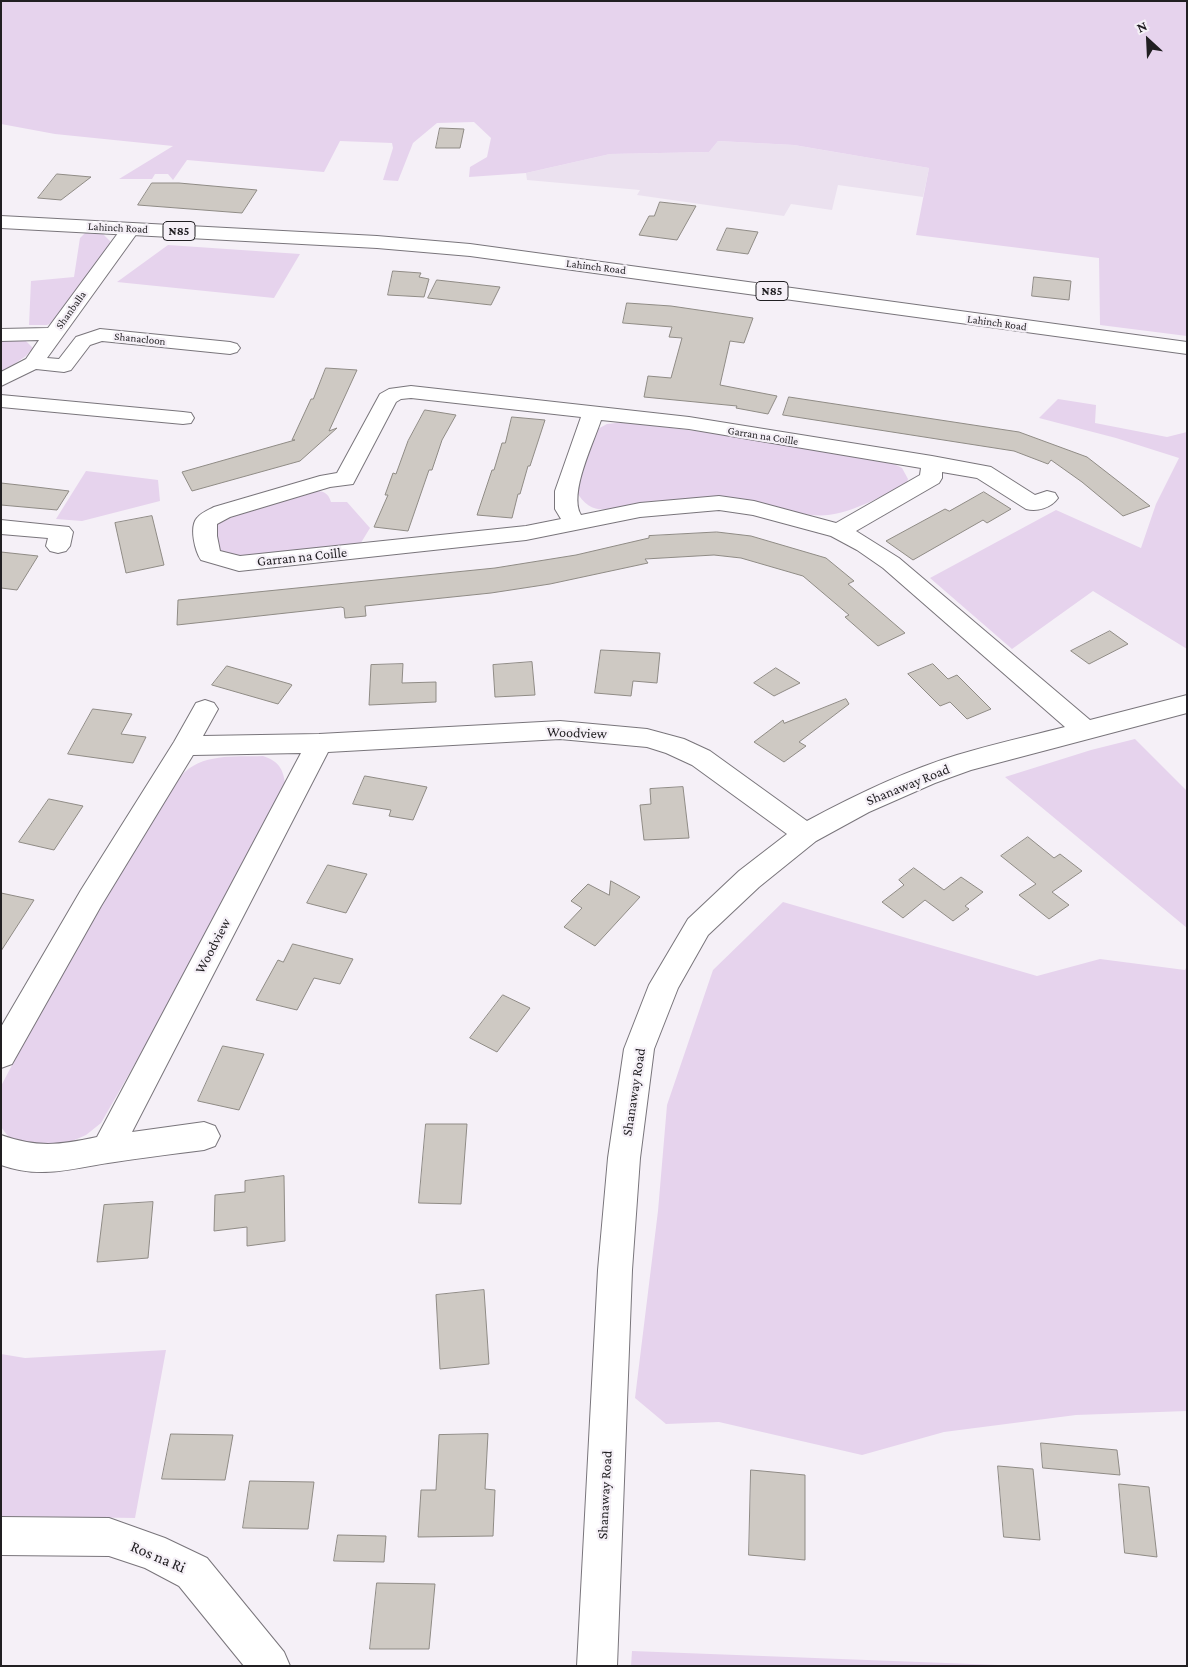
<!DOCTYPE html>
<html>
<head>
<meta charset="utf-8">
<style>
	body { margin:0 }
	#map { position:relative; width:1188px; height:1667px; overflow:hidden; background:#f5f0f7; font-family:"Crimson Pro",serif }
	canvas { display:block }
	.frame { position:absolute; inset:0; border:2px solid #211f22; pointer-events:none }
	.north { position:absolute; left:1123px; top:15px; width:50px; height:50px; -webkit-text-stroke:4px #f5f0f7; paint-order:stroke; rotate:335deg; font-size:14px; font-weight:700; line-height:20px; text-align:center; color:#211f22 }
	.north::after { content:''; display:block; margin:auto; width:18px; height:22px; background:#211f22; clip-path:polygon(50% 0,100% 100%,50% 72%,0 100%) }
</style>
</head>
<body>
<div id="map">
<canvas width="1188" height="1667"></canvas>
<div class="frame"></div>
<div class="north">N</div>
</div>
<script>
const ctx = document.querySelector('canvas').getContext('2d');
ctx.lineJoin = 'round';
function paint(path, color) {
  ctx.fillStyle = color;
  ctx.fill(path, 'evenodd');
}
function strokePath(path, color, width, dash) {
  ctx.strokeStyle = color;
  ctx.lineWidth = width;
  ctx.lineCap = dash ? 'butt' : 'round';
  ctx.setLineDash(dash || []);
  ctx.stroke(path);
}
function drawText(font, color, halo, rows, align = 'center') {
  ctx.font = font + ' "Crimson Pro",serif';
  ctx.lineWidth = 4.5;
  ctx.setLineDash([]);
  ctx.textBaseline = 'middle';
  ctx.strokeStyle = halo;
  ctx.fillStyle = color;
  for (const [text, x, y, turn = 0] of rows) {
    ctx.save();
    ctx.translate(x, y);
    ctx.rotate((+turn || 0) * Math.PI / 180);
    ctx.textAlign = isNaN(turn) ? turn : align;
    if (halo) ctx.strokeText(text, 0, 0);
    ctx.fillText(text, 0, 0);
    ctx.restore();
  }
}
paint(new Path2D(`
	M 718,141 L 794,145 L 929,168 L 923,197 L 838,185 L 832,210 L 791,204 L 784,216 L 637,195 L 640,190 L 527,180 L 526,173 L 610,154 L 709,152 Z`), '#ebe1ef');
paint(new Path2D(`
	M 1,1 L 1187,1 L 1187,336 L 1100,325 L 1099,258 L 916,235 L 929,168 L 794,145 L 718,141 L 709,152 L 610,154 L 526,173 L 469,177 L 470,167 L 487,157 L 491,138 L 474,122 L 437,123 L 413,143 L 398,181 L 383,180 L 393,148 L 392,143 L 340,141 L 324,172 L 187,160 L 173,180 L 168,174 L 155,174 L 152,179 L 119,179 L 173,146 L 55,134 L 1,124 Z
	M 85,233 L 103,234 L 110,241 L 111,247 L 55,321 L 47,325 L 29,325 L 31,281 L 74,277 L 80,238 Z
	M 168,245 L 300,254 L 274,298 L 117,282 Z
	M 24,339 L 33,348 L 26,356 L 1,373 L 1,340 Z
	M 1058,399 L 1096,405 L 1095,423 L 1167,437 L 1187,432 L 1187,649 L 1093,591 L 1012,649 L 930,578 L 1056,510 L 1141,548 L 1156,504 L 1179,458 L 1116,438 L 1039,418 Z
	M 624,422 L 720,434 L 894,464 L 902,468 L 908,479 L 906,485 C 882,495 855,512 828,515 C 812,517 795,512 779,509 C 750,503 722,497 692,499 C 674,500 656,500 638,503 C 612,507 592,521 575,489 L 596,430 L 607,424 Z
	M 86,471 L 158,480 L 160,501 L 82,521 L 56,519 Z
	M 313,491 C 323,491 328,492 331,502 L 347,502 L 370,528 L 359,546 L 242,557 L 226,555 L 218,548 L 215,528 L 220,520 Z
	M 1135,739 L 1187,791 L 1187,928 L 1005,777 L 1091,750 Z
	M 263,756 C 278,761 283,768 285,783 L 206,940 L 101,1123 L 86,1135 L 61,1146 L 11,1140 L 1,1127 L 1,1086 L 89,920 L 181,776 C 201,753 234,757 263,756 Z
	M 783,902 L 1037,976 L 1100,959 L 1185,970 L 1187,966 L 1187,1411 L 1076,1415 L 944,1432 L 862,1455 L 719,1422 L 666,1424 L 635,1398 L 658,1211 L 667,1105 L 713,970 Z
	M 166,1350 L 135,1518 L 1,1516 L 1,1354 L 25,1358 Z
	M 632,1651 L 1024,1666 L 631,1666 Z`), '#e6d3ed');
const building = new Path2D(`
	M 440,128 L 464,129 L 460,148 L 436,148 Z
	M 57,174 L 91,177 L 61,200 L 38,198 Z
	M 152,183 L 179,183 L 257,190 L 242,213 L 138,205 Z
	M 660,202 L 696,206 L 677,240 L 639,235 L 649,216 L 654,216 Z
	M 727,228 L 758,232 L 748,254 L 717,250 Z
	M 393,271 L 421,273 L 419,277 L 429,279 L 424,297 L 388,295 Z
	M 1034,277 L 1071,281 L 1069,300 L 1032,296 Z
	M 437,280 L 500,287 L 491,305 L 428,298 Z
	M 627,303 L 671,306 L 753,318 L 744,343 L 730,341 L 720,385 L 777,396 L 768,414 L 736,408 L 737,406 L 644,397 L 648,376 L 671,378 L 682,338 L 669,337 L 672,327 L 623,323 Z
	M 326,368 L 357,370 L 329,431 L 337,428 L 300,461 L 192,491 L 182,472 L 295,440 L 292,440 L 311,399 L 313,399 Z
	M 789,397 L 1019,432 L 1087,457 L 1150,506 L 1123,516 L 1082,482 L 1051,460 L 1048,464 L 1014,451 L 783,415 Z
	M 425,410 L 456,415 L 442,440 L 432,470 L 429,470 L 408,531 L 374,527 L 388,495 L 385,495 L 393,473 L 396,474 L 408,441 Z
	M 512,417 L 545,420 L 530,466 L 528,466 L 520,494 L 518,494 L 512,518 L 477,515 L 492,470 L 494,470 L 502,443 L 505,443 Z
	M 1,483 L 28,486 L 69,491 L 57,510 L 1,505 Z
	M 984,492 L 1011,509 L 987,523 L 983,520 L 913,560 L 886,541 L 945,509 L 949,511 Z
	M 152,516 L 164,565 L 126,573 L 115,523 Z
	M 717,532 L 751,536 L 826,558 L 854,581 L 848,584 L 905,633 L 878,646 L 845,617 L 849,615 L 803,576 L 741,558 L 714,555 L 645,559 L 648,563 L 550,584 L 491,593 L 365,606 L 366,616 L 345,618 L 344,608 L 341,607 L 177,625 L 178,600 L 495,568 L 576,555 L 649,538 L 649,536 Z
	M 1,552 L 38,556 L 17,590 L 1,588 Z
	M 1110,631 L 1128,644 L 1089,664 L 1071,651 Z
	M 601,650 L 660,653 L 657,683 L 633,681 L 631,696 L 595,693 Z
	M 532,662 L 535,695 L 495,697 L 493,665 Z
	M 403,664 L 402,683 L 436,682 L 436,702 L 369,705 L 371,665 Z
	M 933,664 L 948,679 L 957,675 L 991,709 L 967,719 L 950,702 L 940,706 L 908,674 Z
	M 227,666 L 290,684 L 292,685 L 278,704 L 212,685 Z
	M 776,668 L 800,683 L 774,696 L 754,683 Z
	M 846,699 L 849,704 L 799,742 L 806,746 L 784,762 L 754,742 L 783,720 L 784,723 Z
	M 93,709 L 132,714 L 121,734 L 146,737 L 133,763 L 68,754 Z
	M 365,776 L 427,787 L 413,820 L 389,816 L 391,810 L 353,804 Z
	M 683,787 L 689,838 L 644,840 L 640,805 L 651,804 L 650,789 Z
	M 49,799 L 83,806 L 54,850 L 19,842 Z
	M 1028,837 L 1054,858 L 1060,854 L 1082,871 L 1052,892 L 1069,905 L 1049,919 L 1019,895 L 1036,884 L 1001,856 Z
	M 328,865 L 367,874 L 346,913 L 307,903 Z
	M 914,868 L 944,890 L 961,877 L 983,892 L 965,906 L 969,909 L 953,921 L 925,900 L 903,918 L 882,902 L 904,885 L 899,880 Z
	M 611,881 L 640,897 L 595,946 L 564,927 L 582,908 L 571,901 L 588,884 L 609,895 Z
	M 1,893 L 34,900 L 1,951 Z
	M 293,944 L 353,959 L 340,984 L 314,978 L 297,1010 L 256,1000 L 278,960 L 283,962 Z
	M 503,995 L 530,1008 L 497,1052 L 470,1038 Z
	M 223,1046 L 264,1054 L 239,1110 L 198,1101 Z
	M 426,1124 L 467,1124 L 461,1204 L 419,1203 Z
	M 284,1176 L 285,1241 L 247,1246 L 247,1227 L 214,1231 L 215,1195 L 245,1192 L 245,1181 Z
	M 153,1202 L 148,1258 L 97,1262 L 104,1205 Z
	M 484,1290 L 489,1364 L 440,1369 L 436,1295 Z
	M 171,1434 L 233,1435 L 225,1480 L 162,1479 Z
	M 488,1434 L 485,1489 L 495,1490 L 493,1536 L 418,1537 L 421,1490 L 436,1490 L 439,1435 Z
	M 1041,1443 L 1117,1450 L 1120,1475 L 1043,1468 Z
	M 998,1466 L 1033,1469 L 1040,1540 L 1004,1537 Z
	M 751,1470 L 805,1475 L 805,1560 L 749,1555 Z
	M 250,1481 L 314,1482 L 308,1529 L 243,1528 Z
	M 1119,1484 L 1149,1487 L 1157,1557 L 1125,1553 Z
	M 338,1535 L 386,1536 L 384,1562 L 334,1561 Z
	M 377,1583 L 435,1584 L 429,1649 L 370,1649 Z`);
paint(building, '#cec9c3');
strokePath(building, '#8f8b85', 1);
const street = new Path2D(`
	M 131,223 L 138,225 L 140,229 L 47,358 L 59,359 L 76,337 L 100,329 L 230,342 L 237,344 L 240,348 L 237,352 L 230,354 L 102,341 L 90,345 L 71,370 L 64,372 L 36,369 L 1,386 L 1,372 L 26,359 L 39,340 L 1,341 L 1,329 L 48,328 L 124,225 Z
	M 411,386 L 689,417 L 932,456 L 991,467 L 1035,495 L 1047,491 L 1055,493 L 1058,498 C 1051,508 1037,512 1026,509 L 977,478 L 942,472 L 942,478 L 939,483 L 856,531 L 899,558 L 1090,720 L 1187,695 L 1187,713 L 971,770 L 935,783 L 869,812 L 816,841 L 759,887 L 708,935 L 678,988 L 654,1049 L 640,1158 L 632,1270 L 617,1666 L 577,1666 L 598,1270 L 608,1158 L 624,1049 L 649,985 L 688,919 L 739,871 L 787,834 L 692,765 L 666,753 L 647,747 L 560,739 L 328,752 L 132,1132 L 204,1122 L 215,1126 L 220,1136 L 215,1146 L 204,1150 C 172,1154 140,1158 108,1163 C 70,1169 40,1179 1,1165 L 1,1135 C 37,1148 60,1145 97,1137 L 301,753 L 193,755 L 101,906 L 12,1064 L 1,1068 L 1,1027 L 81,890 L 174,742 L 196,703 L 205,700 L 214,703 L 218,709 L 203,736 L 319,734 L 560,721 L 647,729 L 684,739 L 710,751 L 807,821 C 855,795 905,771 957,755 C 993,744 1029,736 1065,727 L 883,568 L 857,550 L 831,536 L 753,515 L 719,510 L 640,517 L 526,540 L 239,571 L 201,560 C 195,551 189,527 197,518 C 201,513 208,510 214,507 L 320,476 L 337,473 L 380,394 L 389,389 ZM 411,398 L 581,417 L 555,491 L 555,509 L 561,519 L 526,526 L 240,556 L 220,551 L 217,536 L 217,524 L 230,517 L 330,487 L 353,484 L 396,402 L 401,399 ZM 601,420 L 689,429 L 921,468 L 920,475 L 836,523 L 754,501 L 719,496 L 640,503 L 581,515 C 568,494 594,442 601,420 Z
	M 1,395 L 183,412 L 191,413 L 194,418 L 191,423 L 183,424 L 1,407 Z
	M 1,520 L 69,527 L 73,532 L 70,546 L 66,551 L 58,553 L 50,551 L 46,546 L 48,538 L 1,534 Z
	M 1,1517 L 109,1518 L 165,1538 L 207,1558 L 284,1652 L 290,1666 L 244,1666 L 179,1586 L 145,1568 L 109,1556 L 1,1555 Z`);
const primary = new Path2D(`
	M 1,216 L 377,236 L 470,244 L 1187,342 L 1187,354 L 470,256 L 377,248 L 1,228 Z`);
strokePath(street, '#79757b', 2);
strokePath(primary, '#79757b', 2);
paint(street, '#fff');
paint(primary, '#fff');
drawText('11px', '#211f22', '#f5f0f7', [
	["Lahinch Road",118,228,3],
	["Lahinch Road",596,267,7],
	["Shanballa",71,310,-54],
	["Lahinch Road",997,323,8],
	["Shanacloon",140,339,6],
	["Garran na Coille",763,436,9]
]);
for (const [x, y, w] of [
	[179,231,32],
	[772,291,32]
]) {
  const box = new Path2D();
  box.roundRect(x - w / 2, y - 9.5, w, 19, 4);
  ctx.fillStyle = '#f5f0f7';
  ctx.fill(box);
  strokePath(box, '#211f22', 1);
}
drawText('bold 12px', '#211f22', null, [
	["N85",179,231],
	["N85",772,291]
]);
drawText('14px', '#211f22', '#f5f0f7', [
	["Garran na Coille",302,557,-6],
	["Woodview",577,733,2],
	["Shanaway Road",908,785,-22],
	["Woodview",213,946,-62],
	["Shanaway Road",634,1092,-81],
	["Shanaway Road",605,1495,-87]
]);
drawText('16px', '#211f22', '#f5f0f7', [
	["Ros na Ri",158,1557,23]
]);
</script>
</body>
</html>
